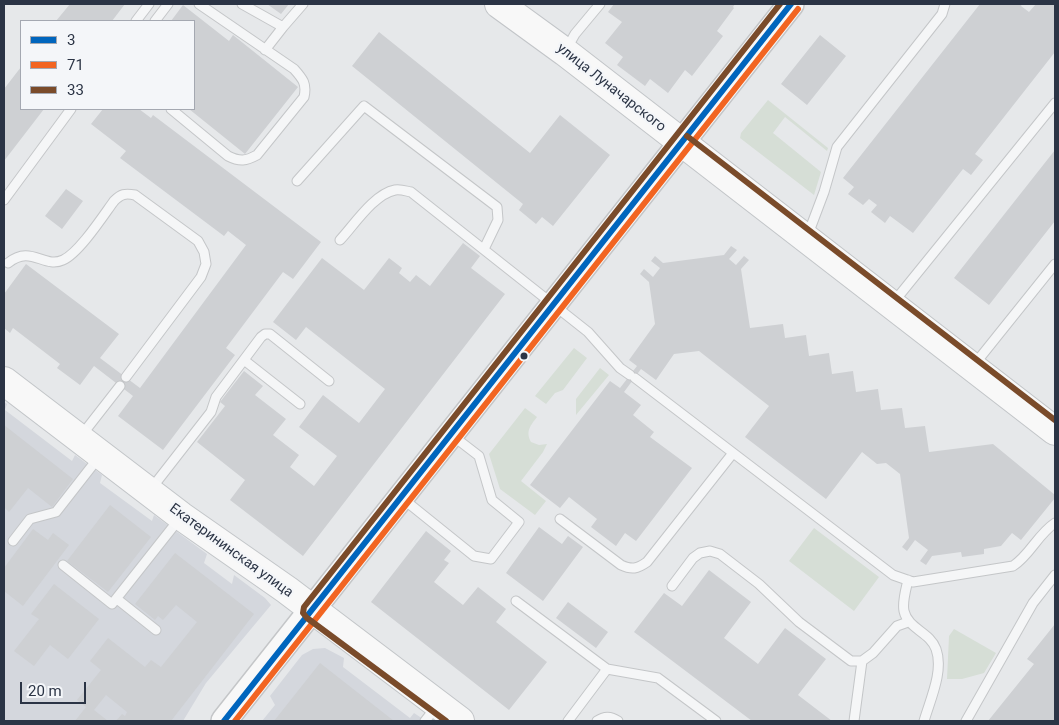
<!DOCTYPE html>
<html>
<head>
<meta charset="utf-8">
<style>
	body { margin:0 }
	#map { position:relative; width:1059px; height:725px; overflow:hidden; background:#e6e8ea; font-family:Roboto,sans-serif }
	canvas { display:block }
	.frame { position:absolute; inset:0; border:5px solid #2b3445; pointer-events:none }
	.legend { position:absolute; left:20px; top:20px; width:175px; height:90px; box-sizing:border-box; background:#f4f6f9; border:1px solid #a4a8b1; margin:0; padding:6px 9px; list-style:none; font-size:15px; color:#2b3445 }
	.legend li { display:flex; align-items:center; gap:10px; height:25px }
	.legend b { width:25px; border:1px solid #a4a8b1 }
	.scale { position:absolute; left:20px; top:682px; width:66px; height:22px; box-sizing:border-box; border:2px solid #2b3445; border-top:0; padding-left:6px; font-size:15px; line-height:18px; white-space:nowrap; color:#2b3445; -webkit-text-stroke:4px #f4f6f9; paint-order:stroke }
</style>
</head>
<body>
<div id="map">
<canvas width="1059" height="725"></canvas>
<div class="frame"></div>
<ul class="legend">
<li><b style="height:6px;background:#0065bd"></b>3</li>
<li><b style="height:6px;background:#f26522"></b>71</li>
<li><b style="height:6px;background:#7a4b2a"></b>33</li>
</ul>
<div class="scale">20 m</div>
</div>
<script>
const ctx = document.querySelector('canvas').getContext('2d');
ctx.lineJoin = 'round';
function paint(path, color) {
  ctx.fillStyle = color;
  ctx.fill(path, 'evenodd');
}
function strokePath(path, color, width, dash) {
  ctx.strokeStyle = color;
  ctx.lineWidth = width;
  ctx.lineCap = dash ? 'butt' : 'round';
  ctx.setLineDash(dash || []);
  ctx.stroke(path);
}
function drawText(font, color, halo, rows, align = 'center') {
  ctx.font = font + ' Roboto,sans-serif';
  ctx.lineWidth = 4.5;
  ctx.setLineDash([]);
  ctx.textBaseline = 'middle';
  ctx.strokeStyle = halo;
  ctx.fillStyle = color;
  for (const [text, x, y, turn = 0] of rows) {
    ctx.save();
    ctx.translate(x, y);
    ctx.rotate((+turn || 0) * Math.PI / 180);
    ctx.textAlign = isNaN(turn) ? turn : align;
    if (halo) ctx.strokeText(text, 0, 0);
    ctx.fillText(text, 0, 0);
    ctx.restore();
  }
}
paint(new Path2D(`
	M 4,402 L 7,404 L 5,410 L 72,461 L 75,455 L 102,475 L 100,483 L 152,521 L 154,515 L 207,554 L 204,563 L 232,584 L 234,575 L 265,598 L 271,605 L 206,683 L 183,721 L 4,721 Z
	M 325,648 L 344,658 L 343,667 L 410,718 L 414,713 L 426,721 L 262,721 L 275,705 L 270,696 L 302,655 L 313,649 Z`), '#d4d7dd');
paint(new Path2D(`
	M 768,100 L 828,148 L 827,151 L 785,117 L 773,133 L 821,172 L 814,195 L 740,138 L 741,133 Z
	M 574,348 L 587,358 L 563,390 L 555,393 L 546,404 L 535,396 Z
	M 600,368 L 609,375 L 576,415 L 576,399 Z
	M 525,408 L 537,417 C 531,425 525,431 531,442 L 539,445 L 547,444 L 543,452 L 521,481 L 546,501 L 535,515 L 500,489 L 489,454 Z
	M 814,528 L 879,577 L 854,611 L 789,561 Z
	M 954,629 L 996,653 L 984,673 L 962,679 L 947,679 L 949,636 Z`), '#d6ded6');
paint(new Path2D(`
	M 70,4 L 125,4 L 112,21 L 56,21 Z
	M 267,4 L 289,4 L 281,14 Z
	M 614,4 L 735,4 L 733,7 L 734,8 L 717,31 L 723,36 L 692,76 L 685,70 L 668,93 L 650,79 L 645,86 L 617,65 L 623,57 L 605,43 L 622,22 L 608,12 Z
	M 980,4 L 1022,4 L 1021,6 L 1029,12 L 1036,4 L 1055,4 L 1055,52 L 975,154 L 983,160 L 971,175 L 963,169 L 913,233 L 890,216 L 885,223 L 871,212 L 877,205 L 869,199 L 863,205 L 848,194 L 854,187 L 843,178 Z
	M 183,5 L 229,41 L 233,35 L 298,87 L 245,154 L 189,109 L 194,109 L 194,21 L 171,21 Z
	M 379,32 L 530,153 L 560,115 L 610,155 L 553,226 L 542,217 L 536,224 L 519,210 L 523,204 L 352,66 Z
	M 820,35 L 846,56 L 807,105 L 781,84 Z
	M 21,67 L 21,109 L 44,109 L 4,161 L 4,89 Z
	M 103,109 L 139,109 L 151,118 L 153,115 L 321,242 L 293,279 L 283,272 L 226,348 L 235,355 L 163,450 L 118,416 L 133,396 L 94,366 L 80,385 L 57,368 L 60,364 L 13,328 L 10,333 L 4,328 L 4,294 L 26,264 L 119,334 L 100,358 L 140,388 L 246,245 L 228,231 L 224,236 L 120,158 L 126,151 L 91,124 Z
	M 1055,150 L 1055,221 L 989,305 L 954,278 Z
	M 66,189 L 83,201 L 62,229 L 45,216 Z
	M 463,243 L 480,256 L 471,268 L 505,294 L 303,556 L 230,500 L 245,480 L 197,442 L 225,406 L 220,402 L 244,371 L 263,386 L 255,395 L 286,419 L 273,435 L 299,455 L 290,467 L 314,486 L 337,456 L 299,427 L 323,395 L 359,423 L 385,389 L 306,327 L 296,340 L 273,322 L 322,258 L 364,290 L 389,258 L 402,268 L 399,273 L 410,282 L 416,275 L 430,286 Z
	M 731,246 L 737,250 L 729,259 L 736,265 L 744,256 L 749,260 L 741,269 L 750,328 L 783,324 L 785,338 L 806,335 L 809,356 L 829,353 L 832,374 L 853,371 L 856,392 L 878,389 L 881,410 L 902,408 L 905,428 L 925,426 L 929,452 L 993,444 L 1055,495 L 1055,498 L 1021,540 L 1012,533 L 1001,546 L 984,549 L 984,554 L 962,557 L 961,552 L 932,556 L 926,565 L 920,561 L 928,550 L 915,540 L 907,551 L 902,547 L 909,538 L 900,474 L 886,463 L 877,464 L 862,452 L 826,499 L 745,437 L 769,406 L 699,351 L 674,354 L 656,380 L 641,369 L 624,392 L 641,405 L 633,415 L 654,432 L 650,437 L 692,468 L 636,541 L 625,533 L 616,546 L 591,527 L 597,519 L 569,497 L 560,508 L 530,485 L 610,381 L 620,388 L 637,366 L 629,360 L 655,324 L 649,282 L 640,274 L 644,269 L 653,277 L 660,268 L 651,261 L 655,256 L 663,263 L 724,255 Z
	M 4,425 L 73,479 L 52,507 L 28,488 L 9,512 L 4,507 Z
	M 110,505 L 151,537 L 108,592 L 67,561 Z
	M 539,527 L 562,544 L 568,536 L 583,547 L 543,601 L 506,573 Z
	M 33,529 L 48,540 L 53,533 L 69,545 L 23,606 L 4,591 L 4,568 Z
	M 426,531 L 451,551 L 444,560 L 449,563 L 434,582 L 463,605 L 478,587 L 506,609 L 496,622 L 547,662 L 509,710 L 371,602 Z
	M 175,553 L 254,614 L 171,721 L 116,721 L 122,714 L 125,716 L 127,712 L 106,695 L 94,710 L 108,721 L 75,721 L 86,707 L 77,700 L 101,670 L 90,661 L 108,638 L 145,667 L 151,660 L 161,667 L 197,622 L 176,605 L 163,620 L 158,616 L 155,620 L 135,604 Z
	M 709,570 L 751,602 L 724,638 L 758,664 L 785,628 L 826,659 L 798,695 L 832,721 L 752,721 L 634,632 L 664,593 L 682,606 Z
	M 54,584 L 99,619 L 68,659 L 50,645 L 34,666 L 14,651 L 39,619 L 31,614 Z
	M 568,602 L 608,632 L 596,648 L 556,618 Z
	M 1055,624 L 1055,721 L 988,721 L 1034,664 L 1027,659 Z
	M 320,663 L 394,721 L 274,721 Z`), '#ced0d3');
const service = new Path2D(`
	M 242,4 L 283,27 L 303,4
	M 136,21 L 149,4
	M 155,21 L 168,4
	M 265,50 L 283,27
	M 566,50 L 575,34 L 600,4
	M 171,109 L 228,156 C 240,162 246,161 257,155 L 304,97 C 307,84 303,79 294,69 L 199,4
	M 297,181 L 364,106 L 497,207 L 498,220 L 484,249
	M 4,200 L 71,109
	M 807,237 L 824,192 L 837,147 L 942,14 L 945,4
	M 340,240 C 354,225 374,194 395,190 C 400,189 406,191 411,192 L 588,332 L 620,368 L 630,375
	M 8,263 C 31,244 44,269 63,260 C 79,253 103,216 114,201 C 121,194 125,193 135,195 L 198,241 L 204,252 L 206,264 L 201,277 L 126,377
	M 893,303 L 1055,103
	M 244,360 L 300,404
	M 974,365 L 1055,264
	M 635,378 L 893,575 L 913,582 L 1013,566 C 1030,555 1038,534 1055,523
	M 81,436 L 120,386
	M 151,489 L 211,412 L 216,397 L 261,337 L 265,334 L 270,334 L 329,381
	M 402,498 L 474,556 L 491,559 L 519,522 L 492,500 L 479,456 L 453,436
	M 560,519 L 621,565 C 632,570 637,569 647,562 L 733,453
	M 13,541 L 30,519 L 56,512 L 99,457
	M 63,565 L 112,604 L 180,518
	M 908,580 C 906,589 902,602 904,611 C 908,629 930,632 936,649 C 944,671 930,700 924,721
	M 672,586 L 693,558 L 700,553 L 710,551 L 720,554 L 759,584 L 799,622 L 851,661 L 862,661 L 873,653 L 897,626 L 908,622
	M 117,599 L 156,630
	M 516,601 L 607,669
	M 425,721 L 436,707
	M 568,721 L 607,669 L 658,678 L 716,721
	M 597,721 C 604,716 611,716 618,721
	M 854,721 L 862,661
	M 966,721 L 1033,603 L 1055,575`);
const secondary = new Path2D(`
	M 224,721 L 791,4`);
const primary = new Path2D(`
	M 499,4 L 565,52 L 1055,431
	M 4,381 L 181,516 L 287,590 L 460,721`);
strokePath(service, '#c4c6c8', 11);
strokePath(secondary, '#c4c6c8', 28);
strokePath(primary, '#c2c5c8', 30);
strokePath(service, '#f5f6f7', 9);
strokePath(secondary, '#f8f8f8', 25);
strokePath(primary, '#f8f8f8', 28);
strokePath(new Path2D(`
	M 224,721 L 791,4`), '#0065bd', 6);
strokePath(new Path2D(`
	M 235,721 L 798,9`), '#f26522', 6);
strokePath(new Path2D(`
	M 687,136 L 1055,420
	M 446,721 L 307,618 L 303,613 L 304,607 L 780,4`), '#7a4b2a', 6);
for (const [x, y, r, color] of [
	[524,356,4.5,"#2b3445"]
]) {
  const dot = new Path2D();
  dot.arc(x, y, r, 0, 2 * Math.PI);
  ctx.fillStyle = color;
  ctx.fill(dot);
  strokePath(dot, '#f4f6f9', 2);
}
drawText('14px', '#2b3445', '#f4f6f9', [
	["улица Луначарского",611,88,38],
	["Екатерининская улица",231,551,36]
]);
</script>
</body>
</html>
